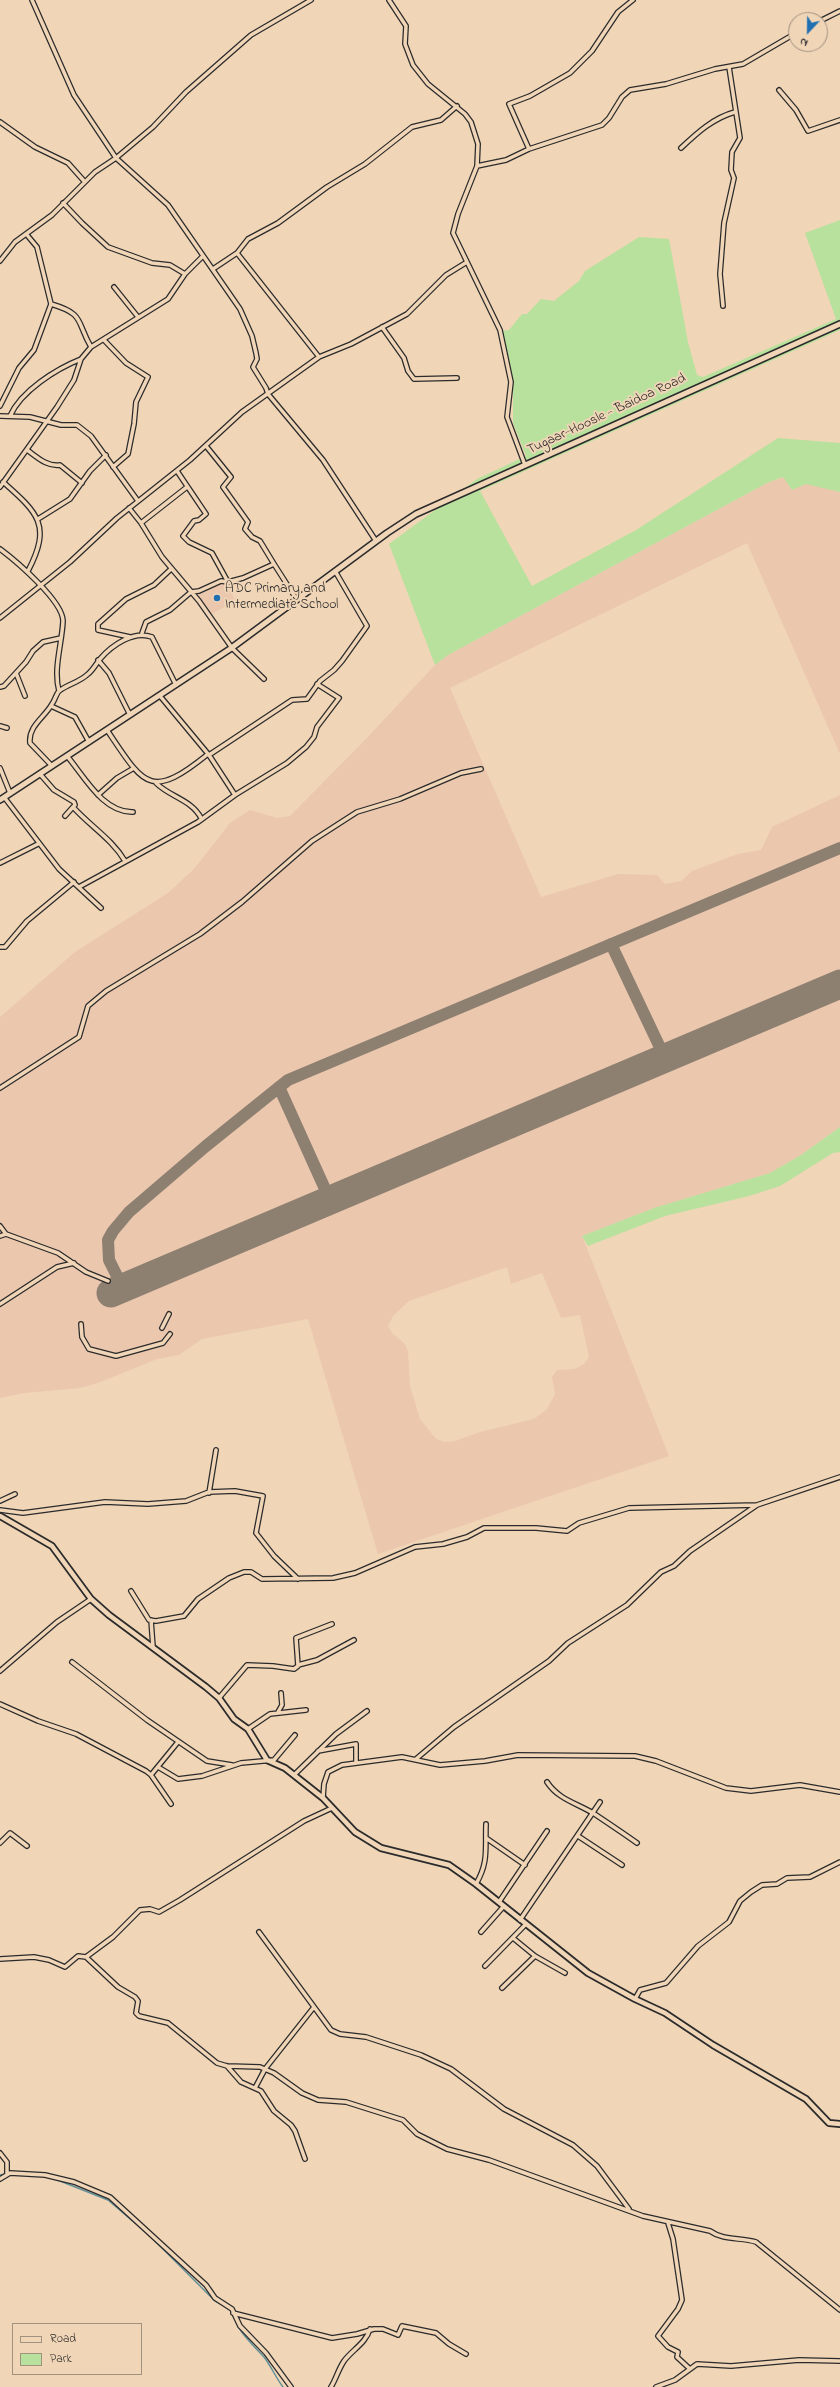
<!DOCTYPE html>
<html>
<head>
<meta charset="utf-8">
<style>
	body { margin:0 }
	#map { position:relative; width:840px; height:2387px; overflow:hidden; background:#f0d5b7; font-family:"Indie Flower",sans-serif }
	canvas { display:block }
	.legend { position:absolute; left:12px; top:2323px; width:130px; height:52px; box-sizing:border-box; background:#f0d5b7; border:1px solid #a1917f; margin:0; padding:5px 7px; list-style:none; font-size:12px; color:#2b2b2b }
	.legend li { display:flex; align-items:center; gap:8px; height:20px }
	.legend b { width:20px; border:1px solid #a1917f }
	.north { position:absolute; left:788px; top:12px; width:40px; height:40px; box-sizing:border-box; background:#f0d5b7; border:1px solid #a1917f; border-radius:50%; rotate:202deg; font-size:11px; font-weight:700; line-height:16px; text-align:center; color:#2b2b2b }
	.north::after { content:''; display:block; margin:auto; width:14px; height:18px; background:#1f6fb2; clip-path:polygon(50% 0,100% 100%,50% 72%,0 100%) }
</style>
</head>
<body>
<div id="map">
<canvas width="840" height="2387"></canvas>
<ul class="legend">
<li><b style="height:5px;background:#f0d5b7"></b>Road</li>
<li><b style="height:11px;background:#b8e19d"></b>Park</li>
</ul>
<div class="north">N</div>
</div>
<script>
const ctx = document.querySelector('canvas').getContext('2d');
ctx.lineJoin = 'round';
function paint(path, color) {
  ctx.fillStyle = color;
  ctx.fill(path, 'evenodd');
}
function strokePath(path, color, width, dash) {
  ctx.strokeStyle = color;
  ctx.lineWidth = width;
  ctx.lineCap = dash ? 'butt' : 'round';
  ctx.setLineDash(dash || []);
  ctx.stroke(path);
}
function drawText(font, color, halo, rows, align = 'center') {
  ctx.font = font + ' "Indie Flower",sans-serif';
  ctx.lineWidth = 4;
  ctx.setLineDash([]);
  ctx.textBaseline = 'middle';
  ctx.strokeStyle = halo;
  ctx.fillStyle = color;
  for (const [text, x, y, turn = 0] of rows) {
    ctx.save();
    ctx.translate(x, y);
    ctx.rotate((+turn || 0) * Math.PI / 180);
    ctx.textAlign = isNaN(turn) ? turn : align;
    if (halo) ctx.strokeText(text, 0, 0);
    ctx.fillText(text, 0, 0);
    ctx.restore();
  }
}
paint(new Path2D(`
	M 784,477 L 840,492 L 840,754 L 747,543 L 450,688 L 541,897 L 618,874 L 657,875 L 665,884 L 681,881 L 692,871 L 738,854 L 761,850 L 772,827 L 840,795 L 840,1127 L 801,1155 L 770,1173 L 654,1208 L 582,1236 L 669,1456 L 378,1554 L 308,1319 L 202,1339 L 179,1355 L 157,1359 L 98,1383 L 80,1388 L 24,1393 L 0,1398 L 0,1017 L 75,952 L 168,893 L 194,869 L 230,823 L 250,810 L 277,818 L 290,816 L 363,742 L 435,665 L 448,655 L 767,483 ZM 507,1267 L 511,1284 L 542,1273 L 561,1318 L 580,1315 L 589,1357 L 584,1364 L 575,1369 L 557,1370 L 552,1377 L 555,1394 L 547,1409 L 534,1419 L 480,1432 L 455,1441 L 445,1442 L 436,1439 L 420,1419 L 410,1386 L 408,1352 L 405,1344 L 392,1333 L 388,1326 L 393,1316 L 409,1301 Z
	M 228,583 L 235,601 L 210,615 L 198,595 L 214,586 Z`), '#ebc7ae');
paint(new Path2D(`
	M 840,220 L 840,330 L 480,491 L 532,586 L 636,530 L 778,438 L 840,443 L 840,492 L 806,484 L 792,490 L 783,477 L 767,483 L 448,655 L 435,665 L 389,544 L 477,479 L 526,456 L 513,423 L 513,381 L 503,351 L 501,331 L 509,330 L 522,314 L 527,314 L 541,299 L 554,301 L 579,281 L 585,271 L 639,237 L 669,239 L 688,342 L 697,375 L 703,377 L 836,319 L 805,233 Z
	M 840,1127 L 840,1152 L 833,1153 L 780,1186 L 749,1196 L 665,1216 L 588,1246 L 582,1236 L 654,1208 L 770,1173 L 801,1155 Z`), '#b8e19d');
strokePath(new Path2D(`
	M 0,2175 L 6,2174
	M 55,2179 L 108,2200 L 149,2235 L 215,2301 L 221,2304
	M 229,2308 L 236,2321
	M 239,2328 C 246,2339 255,2347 264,2357 C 271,2366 276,2378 283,2387`), '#619099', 1.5);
strokePath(new Path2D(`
	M 611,944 L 665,1058
	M 279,1087 L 330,1200
	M 123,1288 L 109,1260 L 108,1240 L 113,1231 L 129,1212 L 206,1146 L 288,1080 L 840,848`), '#8e8071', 12);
strokePath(new Path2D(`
	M 111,1293 L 840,984`), '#8e8071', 29);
const minor = new Path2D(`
	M 32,0 L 74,95 L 116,158 L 168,205 L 240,309 L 252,336 L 256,353 L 257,359 L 253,367 L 266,388 L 268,394 L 323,460 L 376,541
	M 389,0 L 406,26 L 405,44 L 413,65 L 428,84 L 465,114 L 471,122 L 478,144 L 477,166 L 458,214 L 453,233 L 500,330 L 511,382 L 507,417 L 525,465
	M 820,21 L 840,11
	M 779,90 L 796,110 L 808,131 L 840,120
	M 0,122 L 35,147 L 68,163 L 84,181
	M 681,148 C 697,133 713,118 735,112
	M 529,149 L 509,104 L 530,96 L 570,73 L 592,51 L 618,12 L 633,0
	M 477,166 L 506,160 L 529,149 L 602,125 L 609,118 L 622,97 L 630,90 L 666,84 L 715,69 L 743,64 L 796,33
	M 63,203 L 82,223 L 108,247 L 152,263 L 170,265 L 185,274
	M 237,253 L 319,357
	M 0,261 L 15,242 L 52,215 L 95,172 L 116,158 L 153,127 L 186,92 L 251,35 L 311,0
	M 213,269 L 237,253 L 248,239 L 278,223 L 327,187 L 365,164 L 412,127 L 441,120 L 457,106
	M 114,287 L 138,317
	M 51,304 C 85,314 76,321 91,347
	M 723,306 L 720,274 L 724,223 L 734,178 L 731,170 L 732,152 L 740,138 L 729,67
	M 382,327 L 404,358 L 408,371 L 414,379 L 457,378
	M 104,340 L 126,363 L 148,377 L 136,402 L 134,424 L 128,454 L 113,467
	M 0,406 L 19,368 L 34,350 L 51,304 L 37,247 L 27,235
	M 0,416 L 30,417 L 61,425 L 77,425 L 91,436 L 138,501
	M 10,416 C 21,391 56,369 81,359
	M 206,446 L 231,477 L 223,487 L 248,522 L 245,529 L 252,537 L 260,541 L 274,564
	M 27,450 C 37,457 47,467 60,465 L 82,483
	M 177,471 L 206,514 L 199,520 L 194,521 L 183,536 L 189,542 L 212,553 L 228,582
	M 3,482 C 38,513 52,525 28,571
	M 0,487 L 57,407 L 74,380 L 81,359 L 91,347 L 168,299 L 185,274 L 203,256
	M 129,508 L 141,523 L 162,557 L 199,601 L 232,648 L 264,679
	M 38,519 L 70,499 L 90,471 L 106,455
	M 141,523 L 187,487
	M 0,549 C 16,561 63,601 63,621 C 62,644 53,669 59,691
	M 0,618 L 70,562 L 117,518 L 190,460 L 242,412 L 319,357 L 351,344 L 407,314 L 446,275 L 467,262
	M 142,633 L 146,622 L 170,610 L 191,592 L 199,591 L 221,581 L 228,582 L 243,578 L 274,564 L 297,600
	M 130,637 L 98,630 L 98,624 L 126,599 L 154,585 L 171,569
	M 98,660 L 109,673 L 130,715
	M 16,673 L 25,696
	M 0,687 L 4,686 L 26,662 L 33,651 L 43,642 L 61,638
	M 160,696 L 209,755 L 235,795
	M 51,706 L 75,717 L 89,742
	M 0,726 L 7,728
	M 107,730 C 144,785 150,801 208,754
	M 209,755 L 292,700 L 307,699 L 320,681 L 334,670 L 342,661 L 367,626 L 335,571
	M 67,756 C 84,776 103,813 133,812
	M 52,766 L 30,743 C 28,726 45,717 52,704 C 55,700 56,694 59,691 C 68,684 80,682 88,674 C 93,670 96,664 100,659 C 112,645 134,630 152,637 L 176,685
	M 0,768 L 10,793
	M 40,774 L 54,790 L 74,802 L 75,805 L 73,807 C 90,826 112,839 125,861
	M 156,783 C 170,797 192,800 201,818
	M 98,795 L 117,778 L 134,768
	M 4,797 L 59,869 L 101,908
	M 65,816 L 73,807
	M 0,863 L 38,844
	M 79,887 L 198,822 L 235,795 L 287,763 L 306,747 L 314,737 L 317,727 L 339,698 L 317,684
	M 0,947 L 5,947 L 27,921 L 74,882
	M 0,1088 L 79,1037 L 88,1006 L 106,991 L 200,934 L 242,902 L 312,841 L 343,821 L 357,812 L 400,799 L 461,773 L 481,769
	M 0,1226 L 6,1234 L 58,1253 L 86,1272 L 108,1281
	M 0,1236 L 6,1234
	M 0,1304 L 57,1267 L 74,1263
	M 81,1324 L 82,1337 L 89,1349 L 116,1356 L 163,1343 L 170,1334
	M 162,1328 L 169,1314
	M 209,1493 L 216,1450
	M 0,1501 L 15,1494
	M 0,1510 L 23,1513 L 105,1502 L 148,1504 L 186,1501 L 209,1492 L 235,1491 L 263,1496 L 256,1533 L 274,1556 L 298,1579
	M 131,1591 L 149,1620 L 156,1621 L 184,1616 L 198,1599 L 229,1578 L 244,1572 L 251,1572 L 262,1579 L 333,1578 L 355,1573 L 415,1547 L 443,1544 L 467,1537 L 484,1528 L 536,1528 L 567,1531 L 579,1523 L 629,1508 L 757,1505
	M 151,1620 L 153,1647
	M 72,1662 L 147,1720 L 207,1761 L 232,1765
	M 298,1665 L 317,1660 L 354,1640
	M 0,1671 L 57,1622 L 91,1599
	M 219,1698 L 247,1665 L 273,1666 L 294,1669 L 298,1666 L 296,1638 L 332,1624
	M 0,1704 L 38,1721 L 76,1734 L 146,1771 L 151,1775 L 171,1804
	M 278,1712 L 282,1705 L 281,1693
	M 248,1729 L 270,1714 L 306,1710
	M 318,1751 L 356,1744 L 356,1762
	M 416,1759 L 454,1727 L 549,1661 L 568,1643 L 627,1605 L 661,1572 L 674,1566 L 690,1551 L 757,1505 L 840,1477
	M 158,1767 L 178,1779 L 202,1776 L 241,1763 L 274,1760 L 295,1735
	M 151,1775 L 178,1742
	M 294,1775 L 336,1734 L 367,1711
	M 547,1782 C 558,1799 576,1803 593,1813 C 608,1823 623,1833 637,1843
	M 323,1798 L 324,1784 L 328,1772 L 342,1765 L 402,1757 L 440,1765 L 485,1761 L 518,1755 L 635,1756 L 656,1761 L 726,1788 L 751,1791 L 800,1785 L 840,1792
	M 578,1836 L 622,1865
	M 486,1838 L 525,1865
	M 0,1843 L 10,1833 L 27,1846
	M 476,1884 C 489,1862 485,1848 486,1824
	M 499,1902 L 547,1831
	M 520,1920 L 600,1802
	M 259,1932 L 331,2030 L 340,2034 L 366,2037 L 421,2055 L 451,2069 L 504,2109 L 573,2145 L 597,2166 L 629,2209
	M 481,1932 L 504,1906
	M 513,1938 L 535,1956 L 565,1973
	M 86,1957 L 113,1937 L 140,1910 L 150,1909 L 159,1912 L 180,1900 L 304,1821 L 332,1808
	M 0,1959 L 34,1957 L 49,1960 L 65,1967 L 78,1956 L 86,1957 L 118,1987 L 135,1997 L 138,2001 L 136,2013 L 139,2016 L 168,2023 L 217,2063 L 227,2066 L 260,2067 L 274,2073 L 302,2093 L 318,2100 L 346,2102 L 403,2120 L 417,2134 L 447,2149 L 489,2160 L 643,2216 L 710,2231 C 724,2241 741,2237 756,2242 L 840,2310
	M 485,1966 L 526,1924
	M 502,1988 L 535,1956
	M 635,1999 L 640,1990 L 666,1983 L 698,1946 L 729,1922 L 740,1901 L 751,1892 L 762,1885 L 777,1884 L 787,1878 L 810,1877 L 840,1862
	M 227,2066 L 241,2082 L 261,2091 L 274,2111 L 291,2125 L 295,2131 L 305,2159
	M 255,2088 L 265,2069 L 314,2007
	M 0,2153 L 7,2162 L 7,2174
	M 0,2179 L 10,2173 L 45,2175 L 74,2182 L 110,2197 L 206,2285 L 215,2298 L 232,2309 L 240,2326 L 266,2353 L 291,2387
	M 668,2223 L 673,2239 L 682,2300 L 678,2309 L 658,2336 L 668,2347 L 678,2352 L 677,2357 L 690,2369
	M 233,2313 L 332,2338 L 357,2334 L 374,2329 L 383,2329 L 398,2335 L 402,2326 L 436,2333 L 449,2344 L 466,2354
	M 331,2387 C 336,2379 338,2370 344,2361 C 352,2350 366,2343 370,2329
	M 656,2387 L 675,2380 L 697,2364 L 731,2366 L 799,2360 L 840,2361`);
const tertiary = new Path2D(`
	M 0,1516 L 52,1546 L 91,1599 L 109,1615 L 206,1687 L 219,1698 L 234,1719 L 248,1729 L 267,1760 L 285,1768 L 323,1798 L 355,1832 L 381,1848 L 449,1865 L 476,1884 L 588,1973 L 635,1999 L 665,2013 L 713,2045 L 806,2099 L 829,2123 L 840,2124`);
const secondary = new Path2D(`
	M 0,800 L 230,649 L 387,533 L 416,514 L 840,324`);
strokePath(minor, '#2b2b2b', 6);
strokePath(tertiary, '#2b2b2b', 8);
strokePath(secondary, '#2b2b2b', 8);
strokePath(minor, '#f0d5b7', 3.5);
strokePath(tertiary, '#f0d5b7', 4.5);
strokePath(secondary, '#f0d5b7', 5);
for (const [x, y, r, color] of [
	[217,598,4,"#1f6fb2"]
]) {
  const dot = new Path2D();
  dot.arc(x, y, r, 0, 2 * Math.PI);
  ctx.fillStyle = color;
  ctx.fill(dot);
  strokePath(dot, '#f0d5b7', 1.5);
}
drawText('14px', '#2b2b2b', '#f0d5b7', [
	["Tugaar-Hoosle - Baidoa Road",607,415,-25]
]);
drawText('14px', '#2b2b2b', '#f0d5b7', [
	["ADC Primary and",225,590],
	["Intermediate School",225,606]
], 'left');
</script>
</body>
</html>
